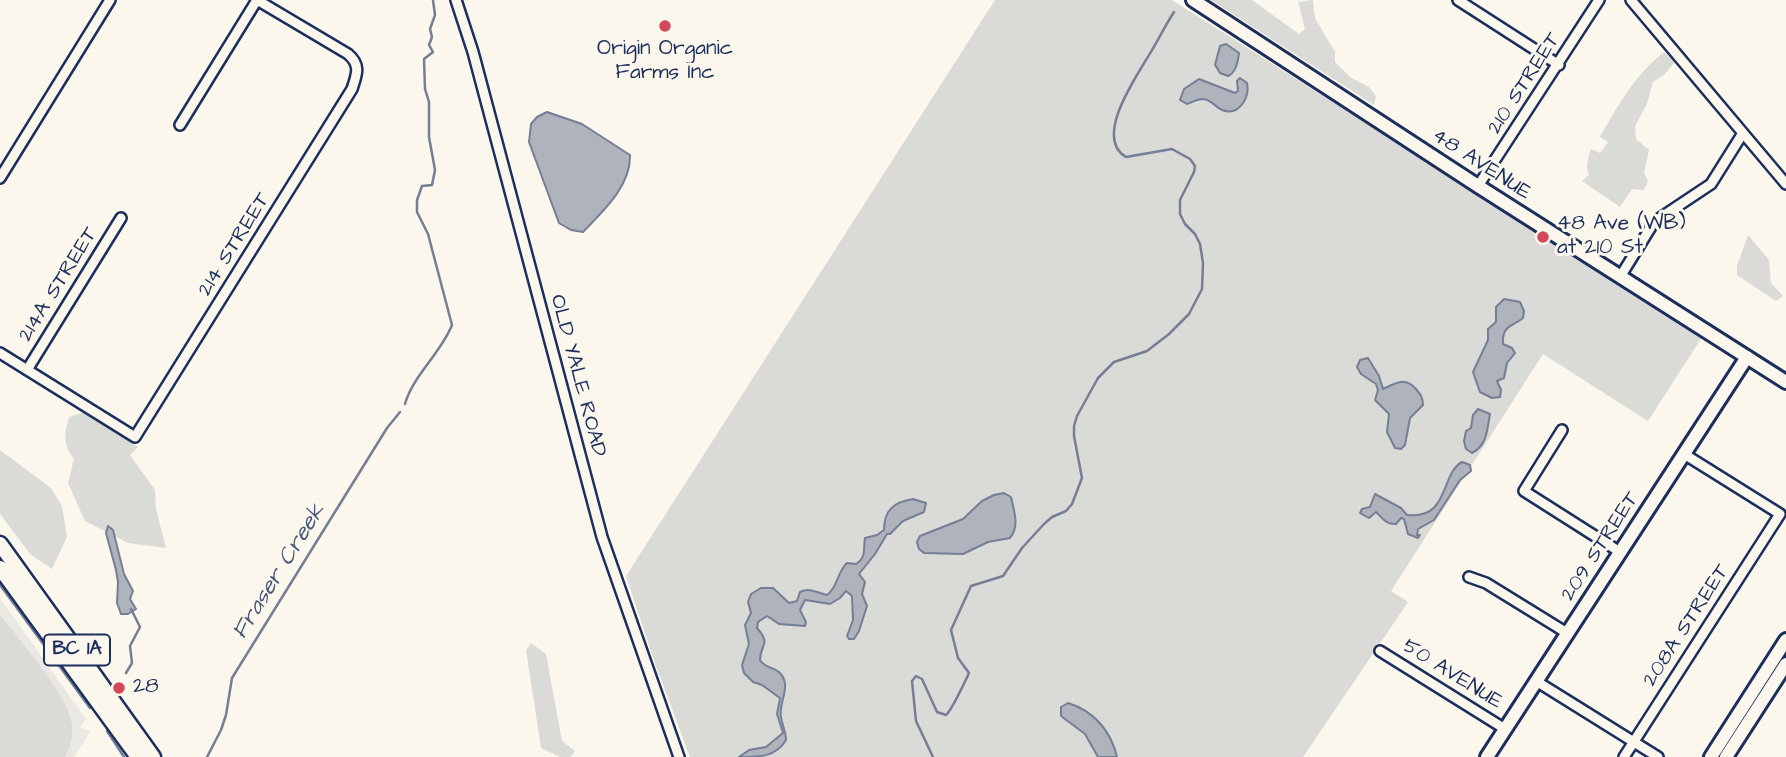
<!DOCTYPE html>
<html>
<head>
<meta charset="utf-8">
<style>
	body { margin:0 }
	canvas { display:block; background:#fbf7ec }
</style>
</head>
<body>
<canvas width="1786" height="757"></canvas>
<script>
const ctx = document.querySelector('canvas').getContext('2d');
ctx.lineJoin = 'round';
function paint(path, color) {
  ctx.fillStyle = color;
  ctx.fill(path, 'evenodd');
}
function strokePath(path, color, width, dash) {
  ctx.strokeStyle = color;
  ctx.lineWidth = width;
  ctx.lineCap = dash ? 'butt' : 'round';
  ctx.setLineDash(dash || []);
  ctx.stroke(path);
}
function drawText(font, color, halo, rows, align = 'center') {
  ctx.font = font + ' "Architects Daughter",sans-serif';
  ctx.lineWidth = 6;
  ctx.setLineDash([]);
  ctx.textBaseline = 'middle';
  ctx.strokeStyle = halo;
  ctx.fillStyle = color;
  for (const [text, x, y, turn = 0] of rows) {
    ctx.save();
    ctx.translate(x, y);
    ctx.rotate((+turn || 0) * Math.PI / 180);
    ctx.textAlign = isNaN(turn) ? turn : align;
    if (halo) ctx.strokeText(text, 0, 0);
    ctx.fillText(text, 0, 0);
    ctx.restore();
  }
}
paint(new Path2D(`
	M 0,598 L 86,719 L 80,727 L 90,732 L 74,757 L 0,757 Z`), '#eae8e2');
paint(new Path2D(`
	M 995,0 L 1172,0 L 1702,337 L 1648,421 L 1543,354 L 1391,591 L 1408,602 L 1303,757 L 690,757 L 656,666 L 626,576 Z
	M 1211,0 L 1252,0 L 1299,34 L 1305,29 L 1298,2 L 1313,0 L 1315,18 L 1335,52 L 1335,62 L 1350,77 L 1369,87 L 1376,96 L 1374,105 Z
	M 1664,52 L 1675,62 L 1664,75 L 1653,82 L 1647,104 L 1635,126 L 1636,139 L 1649,150 L 1644,173 L 1648,181 L 1644,190 L 1632,189 L 1620,207 L 1582,181 L 1589,175 C 1585,166 1588,159 1591,149 L 1600,153 L 1608,142 L 1600,137 C 1619,104 1634,76 1664,52 Z
	M 1748,235 L 1769,260 L 1771,283 L 1783,296 L 1776,301 L 1737,275 L 1737,266 Z
	M 85,412 L 138,447 L 130,455 L 155,490 L 156,509 L 166,548 L 128,543 L 85,521 L 68,483 L 74,459 C 63,444 64,435 69,417 Z
	M 0,450 L 51,488 L 62,506 L 67,537 L 52,569 L 31,555 L 0,514 Z
	M 0,615 C 18,638 70,698 72,725 C 73,737 70,747 65,757 L 0,757 Z
	M 531,643 L 546,654 L 562,741 L 575,751 L 571,757 L 560,757 L 541,748 L 526,650 Z`), '#dadad7');
const water = new Path2D(`
	M 1226,44 L 1239,53 C 1238,62 1236,73 1228,76 L 1220,73 L 1215,65 L 1220,46 Z
	M 1240,78 L 1247,83 C 1250,97 1239,117 1222,110 C 1215,107 1212,100 1203,99 C 1197,99 1193,102 1187,104 L 1180,100 L 1184,89 L 1199,79 L 1235,93 L 1238,91 L 1237,81 Z
	M 547,112 L 582,124 L 630,155 C 631,186 603,211 583,232 L 571,230 L 559,223 L 529,142 L 531,124 L 537,117 Z
	M 1504,299 L 1520,302 L 1524,311 L 1523,318 C 1512,327 1502,325 1503,344 L 1512,348 L 1515,353 L 1507,363 L 1504,378 L 1497,381 L 1501,390 L 1500,397 L 1492,398 L 1480,392 L 1473,372 L 1488,340 L 1488,329 L 1496,322 L 1496,307 Z
	M 1368,358 L 1379,376 L 1383,389 C 1396,383 1405,376 1416,389 C 1421,395 1423,398 1423,405 L 1410,418 L 1405,445 L 1401,449 L 1395,448 L 1387,432 L 1389,414 L 1375,400 L 1378,390 L 1376,384 L 1361,374 L 1357,367 L 1360,360 Z
	M 1478,409 L 1490,414 C 1487,428 1488,445 1472,453 L 1466,449 L 1464,441 L 1466,431 L 1471,428 L 1473,415 Z
	M 1462,462 L 1470,465 L 1471,471 L 1460,480 L 1434,520 L 1418,529 L 1417,535 L 1420,535 L 1418,538 L 1408,534 L 1404,519 L 1401,518 L 1396,524 C 1387,525 1382,518 1376,512 L 1369,518 L 1360,513 L 1362,509 L 1370,507 L 1375,494 L 1401,508 L 1407,515 C 1450,520 1440,474 1462,462 Z
	M 1004,493 L 1011,497 C 1014,511 1020,526 1010,538 L 988,542 L 963,554 L 924,553 L 919,549 L 917,542 L 920,536 L 963,519 L 982,501 L 994,495 Z
	M 913,499 L 926,503 L 924,512 L 903,521 L 890,534 L 887,534 L 875,554 L 859,574 L 865,582 L 862,594 L 867,606 L 859,631 L 854,639 L 849,639 L 847,636 L 853,620 L 852,596 L 846,591 L 840,598 L 830,604 L 805,600 L 800,610 L 806,622 L 805,626 L 779,624 L 767,616 L 758,622 L 757,628 C 772,645 760,644 760,660 C 765,668 773,667 779,672 C 793,685 778,703 781,717 C 782,725 786,731 786,740 C 776,757 760,757 739,757 L 749,750 L 766,747 L 783,733 L 777,714 L 780,698 L 762,685 L 753,682 L 744,673 L 742,665 L 749,644 L 745,625 L 751,613 L 748,602 L 751,594 L 761,588 L 773,588 L 789,603 L 797,601 L 800,592 C 810,587 817,593 827,595 C 838,587 837,572 847,563 L 856,564 C 867,557 863,548 865,538 L 877,535 L 884,530 C 884,510 894,502 913,499 Z
	M 108,526 L 113,530 L 124,574 L 133,591 L 130,599 L 136,609 L 128,614 L 121,614 L 117,603 L 118,582 L 116,570 L 106,533 Z
	M 1068,703 C 1094,711 1111,731 1117,757 L 1098,757 L 1085,734 L 1061,716 L 1061,707 Z`);
paint(water, '#afb3bb');
strokePath(water, '#747e96', 2);
strokePath(new Path2D(`
	M 405,404 C 412,377 441,353 452,325 L 428,234 L 417,212 L 417,200 L 422,186 L 432,185 L 435,170 L 429,137 L 429,102 L 425,89 L 424,59 L 433,52 L 429,45 L 432,37 L 430,29 L 435,15 L 433,0
	M 0,585 L 90,708
	M 126,673 L 132,663 L 130,646 L 140,627 L 131,609
	M 107,731 L 124,757
	M 207,757 L 221,730 L 226,715 L 232,678 L 387,428 L 400,412
	M 933,757 L 916,721 L 912,681 L 916,676 L 922,679 L 937,712 L 946,715 C 951,711 965,682 969,673 L 958,658 L 951,630 L 971,586 L 1003,576 L 1022,548 L 1044,524 L 1052,517 L 1066,511 L 1072,504 L 1082,478 L 1074,436 L 1074,426 L 1077,416 L 1098,378 L 1114,362 L 1147,351 L 1169,334 L 1189,314 L 1202,289 L 1203,263 L 1200,244 L 1195,234 L 1185,224 L 1180,214 L 1180,200 L 1194,172 L 1195,166 L 1190,159 L 1172,149 L 1126,157 C 1092,137 1139,73 1152,50 C 1160,37 1166,24 1174,12`), '#747e96', 2.5);
const street = new Path2D(`
	M 456,0 L 473,52 L 602,537 L 679,757
	M 1458,0 L 1559,65
	M 1631,0 L 1786,184
	M 180,125 L 257,0
	M 0,178 L 110,0
	M 1478,186 L 1599,0
	M 1620,277 L 1654,222 L 1711,184 L 1743,133
	M 0,353 L 135,437 L 352,89 C 357,74 361,65 348,54 L 257,0
	M 27,370 L 121,218
	M 1562,430 L 1524,491 L 1620,552
	M 1469,577 L 1486,583 L 1567,633
	M 1380,651 L 1505,729
	M 1536,681 L 1658,757
	M 1624,757 L 1780,514 L 1684,454`);
const secondary = new Path2D(`
	M 1193,0 L 1478,186 L 1786,382
	M 1487,757 L 1747,357
	M 1711,757 L 1786,640
	M 1726,757 L 1786,664`);
const primary = new Path2D(`
	M 0,544 L 153,757
	M 0,568 L 138,757`);
strokePath(street, '#1b2f5e', 14);
strokePath(secondary, '#1b2f5e', 18);
strokePath(primary, '#1b2f5e', 19);
strokePath(street, '#fbf7ec', 9);
strokePath(secondary, '#fbf7ec', 12);
strokePath(primary, '#fbf7ec', 14);
for (const [x, y, r, color] of [
	[665,26,7,"#d1495b"],
	[1543,237,7,"#d1495b"],
	[119,688,7,"#d1495b"]
]) {
  const dot = new Path2D();
  dot.arc(x, y, r, 0, 2 * Math.PI);
  ctx.fillStyle = color;
  ctx.fill(dot);
  strokePath(dot, '#fbf7ec', 2.5);
}
for (const [x, y, w] of [
	[77,650,66]
]) {
  const box = new Path2D();
  box.roundRect(x - w / 2, y - 15.5, w, 31, 5);
  ctx.fillStyle = '#fbf7ec';
  ctx.fill(box);
  strokePath(box, '#1b2f5e', 2);
}
drawText('bold 19px', '#1b2f5e', null, [
	["BC 1A",77,650]
]);
drawText('21px', '#1b2f5e', '#fbf7ec', [
	["Origin Organic",665,50,"center"],
	["Farms Inc",665,74,"center"],
	["48 Ave (WB)",1557,225],
	["at 210 St",1557,249],
	["28",133,688]
], 'left');
drawText('21px', '#1b2f5e', '#fbf7ec', [
	["210 STREET",1525,84,-57],
	["48 AVENUE",1481,165,33],
	["214 STREET",235,245,-58],
	["214A STREET",59,285,-58],
	["OLD YALE ROAD",577,376,75],
	["209 STREET",1601,547,-57],
	["208A STREET",1687,626,-57],
	["50 AVENUE",1452,675,32]
]);
drawText('italic 23px', '#47577a', '#fbf7ec', [
	["Fraser Creek",280,572,-58]
]);
</script>
</body>
</html>
